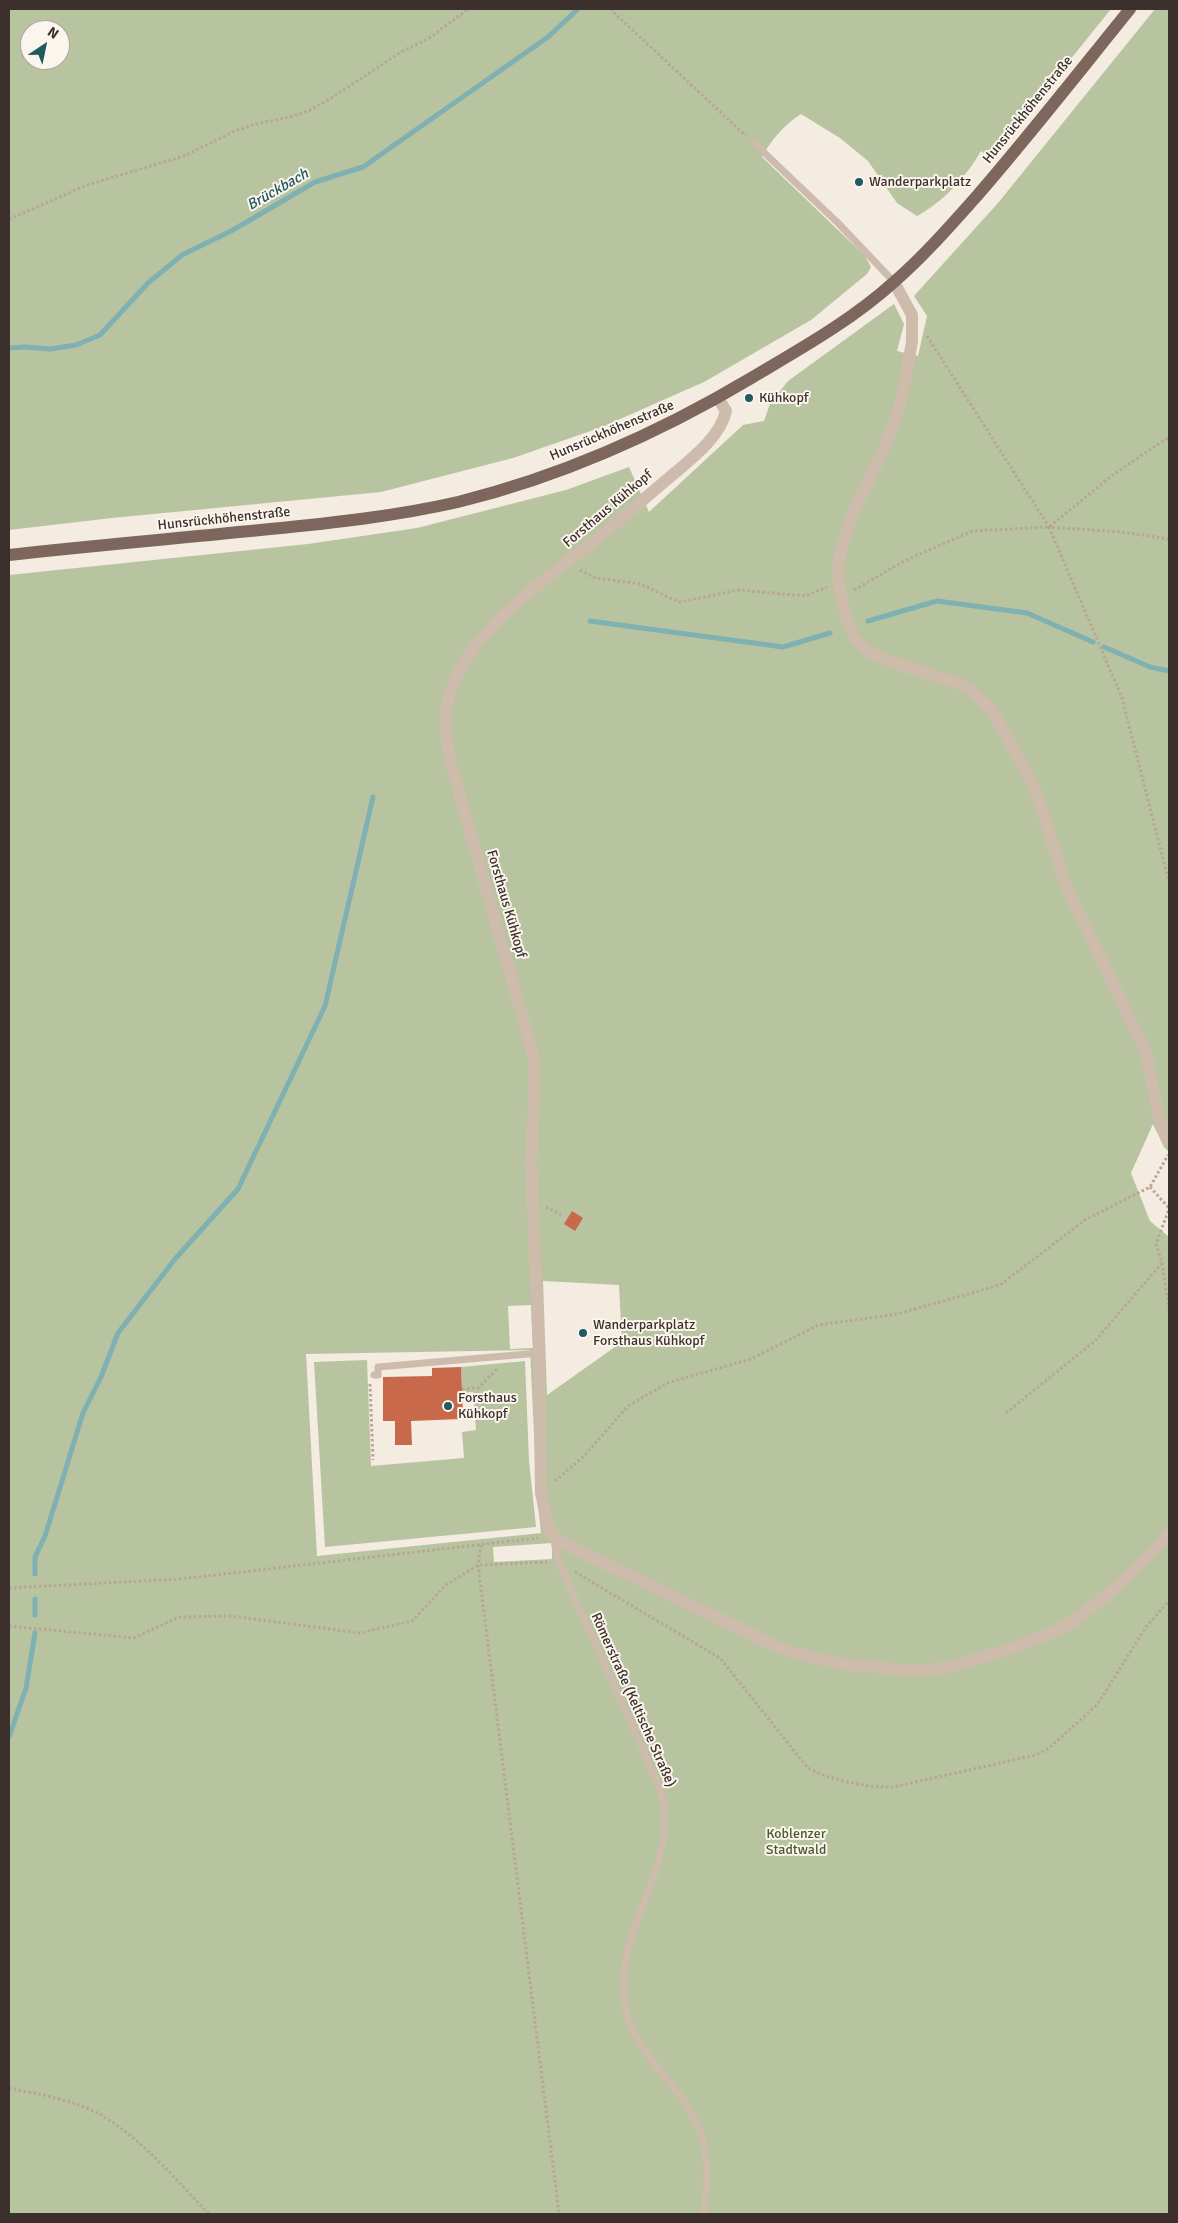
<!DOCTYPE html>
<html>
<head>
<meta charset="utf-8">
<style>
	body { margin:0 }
	#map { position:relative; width:1178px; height:2223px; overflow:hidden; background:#f4ebe1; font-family:Signika,sans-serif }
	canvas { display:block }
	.frame { position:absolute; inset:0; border:10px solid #3b302b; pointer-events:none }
	.north { position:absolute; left:20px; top:20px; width:50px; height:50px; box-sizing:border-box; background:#fbf5ee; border:1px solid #aea6a0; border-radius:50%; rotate:34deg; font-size:14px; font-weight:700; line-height:20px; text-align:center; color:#3b302b }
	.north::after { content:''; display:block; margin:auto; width:18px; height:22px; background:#1f5a5e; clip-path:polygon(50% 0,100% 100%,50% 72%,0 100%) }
</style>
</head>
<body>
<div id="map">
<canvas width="1178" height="2223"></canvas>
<div class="frame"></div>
<div class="north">N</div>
</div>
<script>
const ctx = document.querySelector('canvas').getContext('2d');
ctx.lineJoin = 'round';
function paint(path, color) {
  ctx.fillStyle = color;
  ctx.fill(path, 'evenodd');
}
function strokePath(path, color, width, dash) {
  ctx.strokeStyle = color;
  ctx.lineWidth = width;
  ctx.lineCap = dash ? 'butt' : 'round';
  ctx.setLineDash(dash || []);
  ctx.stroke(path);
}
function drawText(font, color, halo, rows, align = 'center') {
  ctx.font = font + ' Signika,sans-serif';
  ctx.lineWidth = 4;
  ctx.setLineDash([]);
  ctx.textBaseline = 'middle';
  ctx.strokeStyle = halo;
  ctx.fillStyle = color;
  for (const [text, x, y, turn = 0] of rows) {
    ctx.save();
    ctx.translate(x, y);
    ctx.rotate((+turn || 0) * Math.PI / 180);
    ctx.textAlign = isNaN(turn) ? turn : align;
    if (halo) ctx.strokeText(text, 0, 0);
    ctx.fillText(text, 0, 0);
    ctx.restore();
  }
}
paint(new Path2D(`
	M 9,9 L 1111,9 L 991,158 L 981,151 C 966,177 943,202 917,216 L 897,203 L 868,161 L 840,138 L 801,114 C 785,124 771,140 762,157 L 865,256 L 871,267 L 867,274 L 811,320 L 704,382 L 602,427 L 513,458 L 381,492 L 112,518 L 9,530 ZM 30,30 L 60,30 L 60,60 L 30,60 Z
	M 1155,9 L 1169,9 L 1169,1152 L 1164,1147 L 1153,1124 L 1131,1173 L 1150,1221 L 1169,1237 L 1169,2214 L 9,2214 L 9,575 L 308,544 L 417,528 L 566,490 L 629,467 L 649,512 L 743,425 L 764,421 L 770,404 L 788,381 L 894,304 L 904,324 L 897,351 L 918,356 L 927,316 L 914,296 L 998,203 ZM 543,1281 L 619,1285 L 622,1342 L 547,1395 ZM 531,1305 L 533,1348 L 510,1349 L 508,1306 ZM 530,1350 L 537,1496 L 541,1533 L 317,1556 L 306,1354 ZM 552,1543 L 552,1559 L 494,1562 L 493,1547 Z
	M 367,1360 L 371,1466 L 464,1458 L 462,1432 L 476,1430 L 473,1392 L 462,1393 L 461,1367 L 525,1361 L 529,1461 L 536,1527 L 325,1547 L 314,1362 Z`), '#b8c4a0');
strokePath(new Path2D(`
	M 9,348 L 25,347 L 50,349 L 76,345 L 100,335 L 148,283 L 182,255 L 233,230 L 315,182 L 363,167 L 548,37 L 578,9
	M 590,621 L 783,647 L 830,633
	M 868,621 L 937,601 L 1027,613 L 1093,642
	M 1104,647 L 1150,667 L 1169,671
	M 35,1574 L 35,1557 L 45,1536 L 83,1413 L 101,1377 L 118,1333 L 175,1259 L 238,1189 L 325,1006 L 373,797
	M 35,1615 L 35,1599
	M 9,1737 L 26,1688 L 35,1633`), '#7fb0b2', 5);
paint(new Path2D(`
	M 572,1211 L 583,1218 L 575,1231 L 564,1224 Z
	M 461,1367 L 463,1413 L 460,1413 L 461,1419 L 411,1421 L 412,1445 L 395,1445 L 395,1421 L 383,1421 L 383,1377 L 432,1376 L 432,1368 Z`), '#c8694b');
strokePath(new Path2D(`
	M 610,9 L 746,136
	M 9,219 L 87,185 L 184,156 L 235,131 L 256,124 L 294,116 L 308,111 L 330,99 L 401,52 L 428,39 L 468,9
	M 927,336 L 1049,527 L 1122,532 L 1169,539
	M 1049,527 L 1122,698 L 1169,882
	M 580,570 L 595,578 L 640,584 L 679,602 L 739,590 L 805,596 L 827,587
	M 854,590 L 906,560 L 973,531 L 1049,527 L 1114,474 L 1169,437
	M 1150,1187 L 1169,1208
	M 546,1207 L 563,1216
	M 1162,1263 L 1169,1309
	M 370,1384 L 373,1460
	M 462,1389 L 478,1388 L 498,1368
	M 1006,1413 L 1095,1341 L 1162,1263 L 1156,1244 L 1169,1209
	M 555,1481 L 584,1456 L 628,1406 L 667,1383 L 751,1359 L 818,1325 L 897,1314 L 1000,1285 L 1085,1220 L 1150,1187 L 1168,1155
	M 481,1545 L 478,1565 L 559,2214
	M 575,1572 L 720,1658 L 807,1767 C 827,1780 869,1788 893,1787 L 1036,1755 L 1049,1748 L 1097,1705 L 1146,1627 L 1169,1601
	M 9,1588 L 180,1579 L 538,1538
	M 9,1626 L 134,1638 L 179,1617 L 231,1616 L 360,1633 L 412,1621 L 446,1585 L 478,1565 L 547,1562
	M 9,2088 C 38,2094 75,2100 101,2115 C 141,2138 177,2181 209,2214`), '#b9a596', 3, [2.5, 2.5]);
strokePath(new Path2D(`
	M 754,143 L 839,224 L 894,282
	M 374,1375 L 378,1375 L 378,1367 L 539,1353
	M 553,1536 L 558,1561 L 658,1783 C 686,1862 616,1920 624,1999 C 629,2051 680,2082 699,2128 C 710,2156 707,2185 704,2214`), '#cdbbac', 7);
strokePath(new Path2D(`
	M 894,282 L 912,315 L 912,342 L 900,406 L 883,451 L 855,508 L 842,545 L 838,570 L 841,598 L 847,619 L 855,638 L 870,653 L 892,662 L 957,683 L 970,689 L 991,709 L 1034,786 L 1067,888 L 1144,1048 C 1154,1080 1154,1113 1169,1142
	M 718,398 L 726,411 C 720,438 690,460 670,477 C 645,498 620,520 594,541 C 547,579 484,620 457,675 C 443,702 445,729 449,757 L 534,1058 L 535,1069 L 531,1165 L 539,1353 L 541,1493 L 549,1531 L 563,1543 L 773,1645 L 791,1652 L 836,1663 L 912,1671 L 945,1668 L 1007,1650 L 1059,1630 C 1099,1606 1138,1568 1169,1533`), '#cdbbac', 12);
strokePath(new Path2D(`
	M 9,555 C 96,545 183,538 270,529 C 333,523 396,516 458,502 C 563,476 661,432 753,377 C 802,348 852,320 894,282 C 924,256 950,226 976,197 C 1029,136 1079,72 1130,9`), '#7d675c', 12);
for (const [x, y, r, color] of [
	[859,182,5,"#1f5a5e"],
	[749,398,5,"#1f5a5e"],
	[583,1333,5,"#1f5a5e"],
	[448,1406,5,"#1f5a5e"]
]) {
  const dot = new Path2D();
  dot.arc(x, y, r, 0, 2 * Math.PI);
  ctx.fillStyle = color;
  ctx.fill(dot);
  strokePath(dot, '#fbf5ee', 2);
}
drawText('14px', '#3b302b', '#fbf5ee', [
	["Hunsrückhöhenstraße",1028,110,-51],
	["Hunsrückhöhenstraße",612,431,-23],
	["Forsthaus Kühkopf",608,509,-40],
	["Hunsrückhöhenstraße",224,519,-6],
	["Forsthaus Kühkopf",506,904,74],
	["Römerstraße (Keltische Straße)",633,1700,66]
]);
drawText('14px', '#3b302b', '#fbf5ee', [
	["Wanderparkplatz",869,182],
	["Kühkopf",759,398],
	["Wanderparkplatz",593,1325],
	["Forsthaus Kühkopf",593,1341],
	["Forsthaus",458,1398],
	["Kühkopf",458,1414]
], 'left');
drawText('14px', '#4a5a2e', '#fbf5ee', [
	["Koblenzer",796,1834],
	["Stadtwald",796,1850]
]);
drawText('italic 15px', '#1f5a5e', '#fbf5ee', [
	["Brückbach",278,190,-30]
]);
</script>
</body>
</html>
